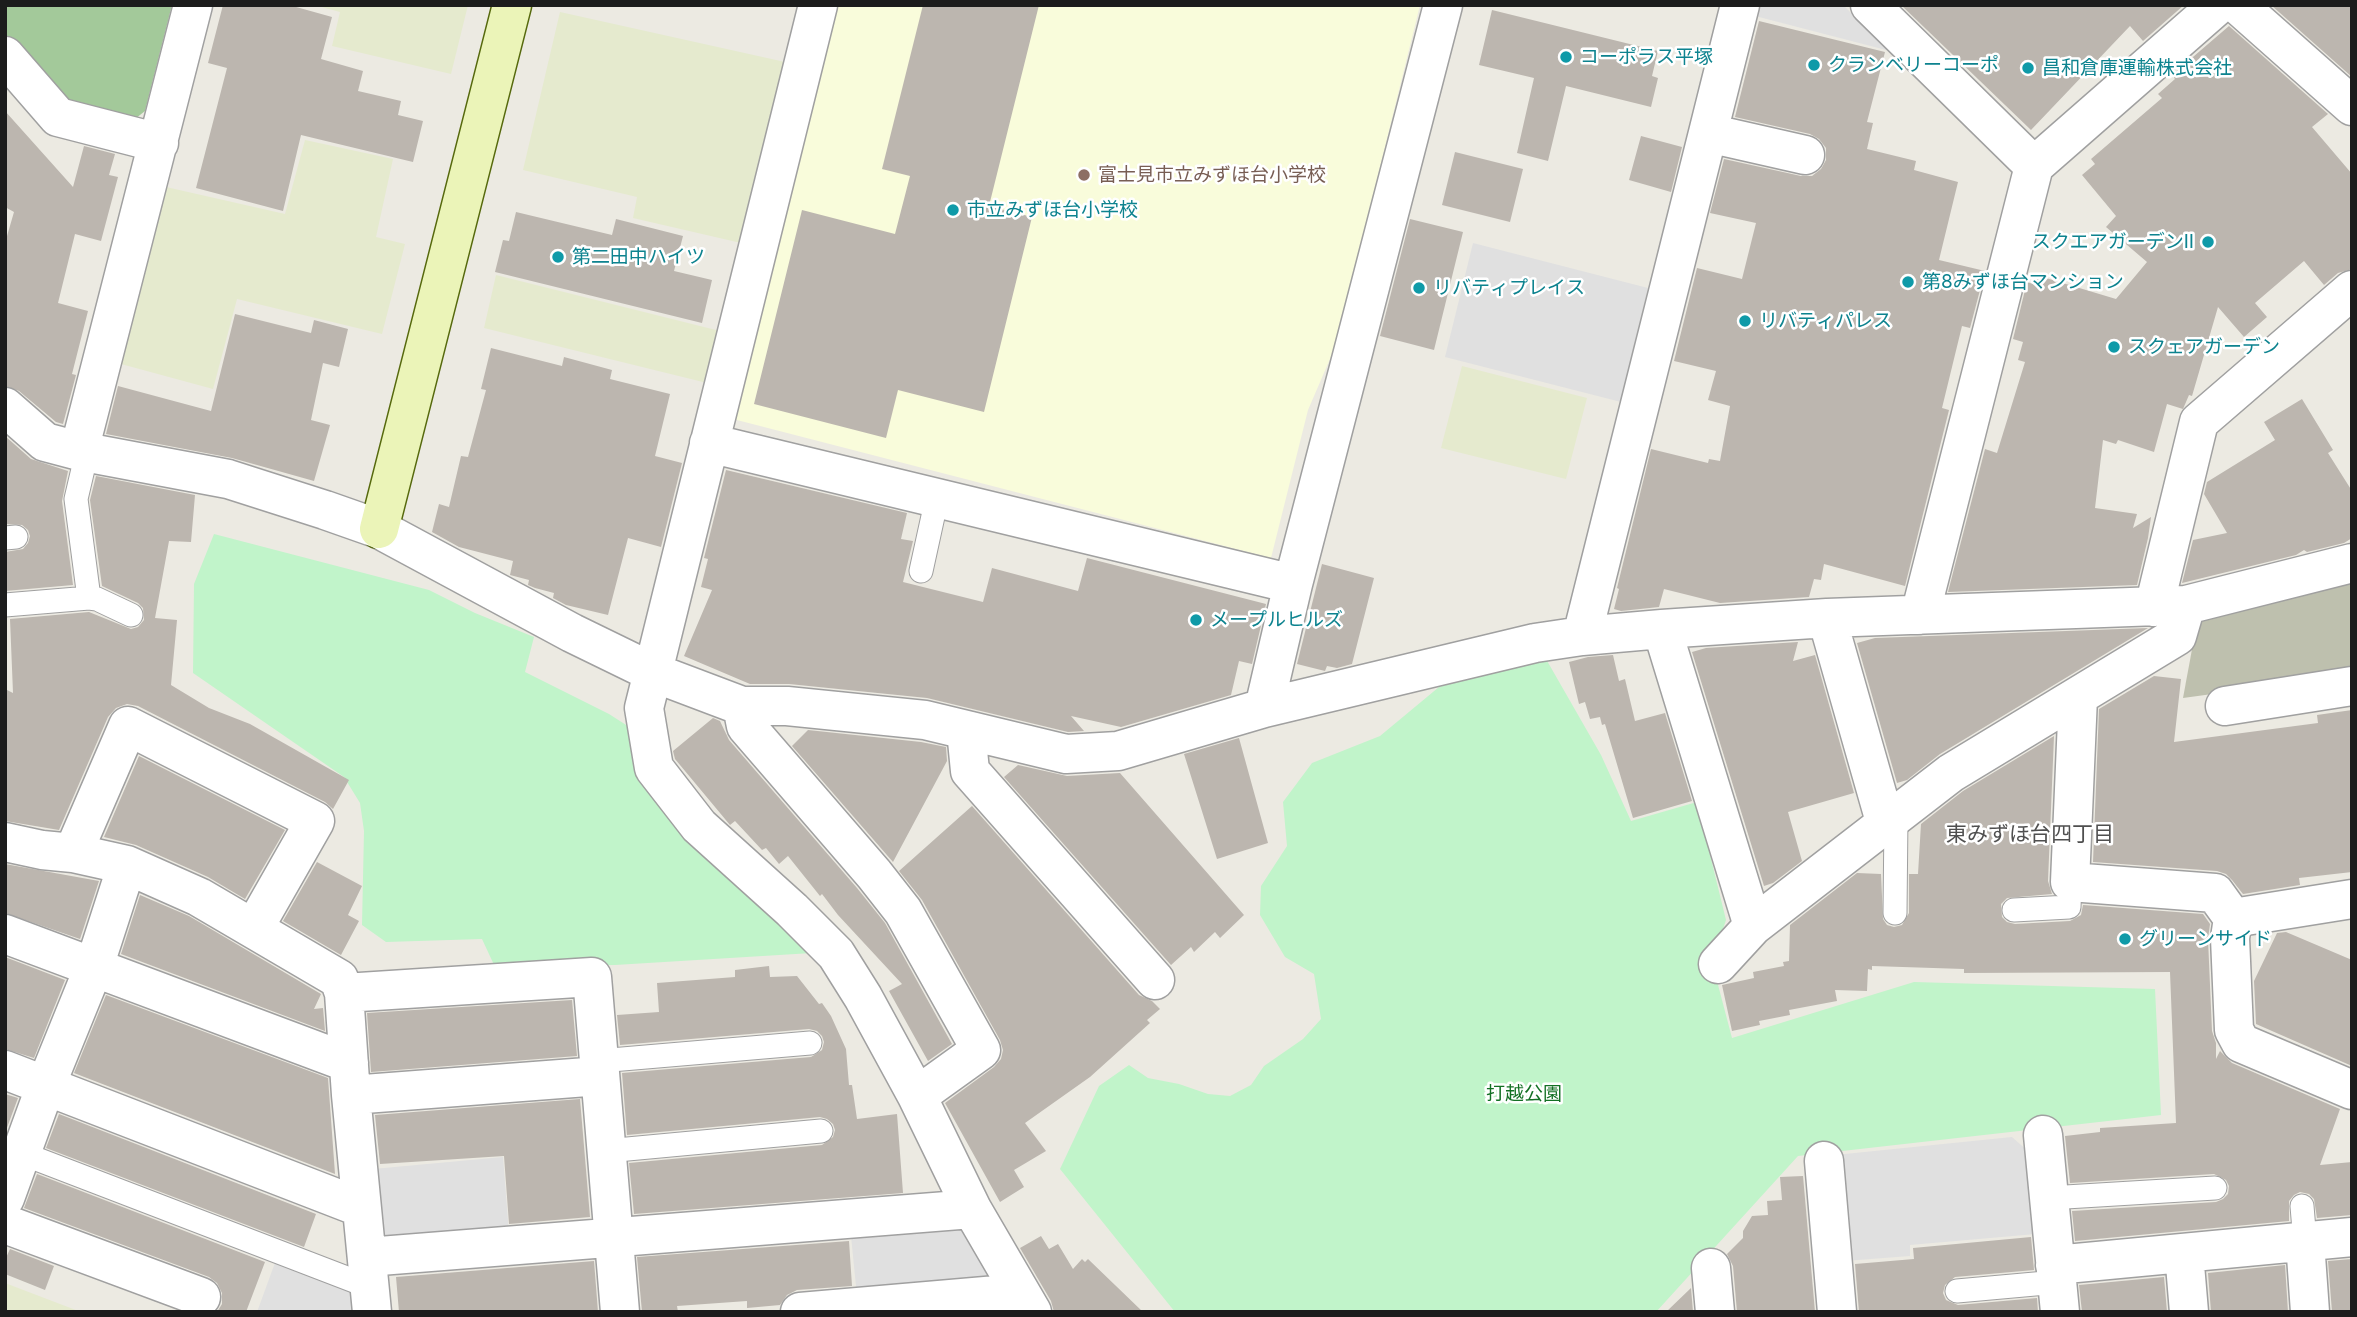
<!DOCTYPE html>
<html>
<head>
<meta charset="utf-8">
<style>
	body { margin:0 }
	#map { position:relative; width:2357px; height:1317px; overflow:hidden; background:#eceae2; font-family:Inter,sans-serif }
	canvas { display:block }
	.frame { position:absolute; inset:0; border:7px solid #1c1c1c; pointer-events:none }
</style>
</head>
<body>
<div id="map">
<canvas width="2357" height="1317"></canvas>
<div class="frame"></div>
</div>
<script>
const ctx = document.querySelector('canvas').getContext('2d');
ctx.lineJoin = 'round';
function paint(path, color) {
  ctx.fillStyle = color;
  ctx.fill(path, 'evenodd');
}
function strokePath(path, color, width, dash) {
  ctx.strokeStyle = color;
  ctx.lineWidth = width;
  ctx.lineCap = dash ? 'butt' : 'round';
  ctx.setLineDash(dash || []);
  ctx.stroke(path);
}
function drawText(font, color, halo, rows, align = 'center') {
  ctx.font = font + ' Inter,"Noto Sans JP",sans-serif';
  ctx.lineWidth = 5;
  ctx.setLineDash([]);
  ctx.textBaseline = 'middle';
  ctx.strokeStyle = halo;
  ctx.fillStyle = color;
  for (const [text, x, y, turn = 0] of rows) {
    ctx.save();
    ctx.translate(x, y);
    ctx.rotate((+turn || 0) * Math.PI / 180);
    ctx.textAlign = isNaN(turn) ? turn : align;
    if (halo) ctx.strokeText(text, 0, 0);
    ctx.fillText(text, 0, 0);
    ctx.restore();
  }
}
paint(new Path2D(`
	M 834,5 L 1420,5 L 1336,345 L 1308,410 L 1271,558 L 733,419 Z`), '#f9fcdb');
paint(new Path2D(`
	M 2352,579 L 2352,675 L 2183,698 L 2198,617 Z`), '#bec0ae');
paint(new Path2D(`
	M 314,5 L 468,5 L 451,74 L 332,46 L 340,12 Z
	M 560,12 L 785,62 L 741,243 L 633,218 L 637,197 L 523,170 Z
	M 305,140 L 393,159 L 376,237 L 405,244 L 382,334 L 237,299 L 213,389 L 121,364 L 166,187 L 285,214 Z
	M 496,275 L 720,331 L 707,383 L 484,328 Z
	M 1462,366 L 1587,398 L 1566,479 L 1441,448 Z
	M 5,1283 L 81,1312 L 5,1312 Z`), '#e5eace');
paint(new Path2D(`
	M 5,5 L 172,5 L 145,111 L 130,123 L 60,100 L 5,36 Z`), '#a3c99a');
paint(new Path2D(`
	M 214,534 L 429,590 L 475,613 L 534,637 L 525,672 L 609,714 L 634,730 L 812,953 L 615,965 L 495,967 L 482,939 L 386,942 L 362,925 L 364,831 L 360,803 L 344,777 L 193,673 L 194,584 Z
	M 1546,659 L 1601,755 L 1631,821 L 1697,802 L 1726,920 L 1712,962 L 1732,1038 L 1914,982 L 2155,989 L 2161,1115 L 1798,1156 L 1656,1312 L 1175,1312 L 1060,1169 L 1099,1086 L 1129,1065 L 1148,1078 L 1179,1084 L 1208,1094 L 1230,1096 L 1251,1085 L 1264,1066 L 1303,1039 L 1321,1019 L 1314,974 L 1285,957 L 1260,915 L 1261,886 L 1287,846 L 1283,802 L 1312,763 L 1380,736 L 1439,687 Z`), '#c1f4ca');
paint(new Path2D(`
	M 1757,5 L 1843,5 L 1890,51 L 1755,16 Z
	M 1473,243 L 1648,288 L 1621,402 L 1445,357 Z
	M 2012,1137 L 2029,1152 L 2036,1234 L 1910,1245 L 1910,1256 L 1845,1261 L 1835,1155 Z
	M 503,1157 L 509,1233 L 388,1243 L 379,1234 L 373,1169 Z
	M 974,1227 L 1004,1283 L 857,1296 L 851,1236 Z
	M 276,1260 L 355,1290 L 357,1312 L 257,1312 Z`), '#e0e0e0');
paint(new Path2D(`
	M 223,5 L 289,5 L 332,17 L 321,59 L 363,71 L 358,91 L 401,101 L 398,115 L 423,121 L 413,162 L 301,135 L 283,211 L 196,188 L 227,68 L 208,63 Z
	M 923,5 L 1039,5 L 989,206 L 1032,217 L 984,412 L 898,390 L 886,438 L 754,404 L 802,210 L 895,234 L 910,176 L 882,169 Z
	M 1901,5 L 2184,5 L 2143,41 L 2130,26 L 2031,130 Z
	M 2271,5 L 2352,5 L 2352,77 Z
	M 1492,10 L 1658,51 L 1652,76 L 1658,78 L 1651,107 L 1566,86 L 1548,161 L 1517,153 L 1534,78 L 1479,65 Z
	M 1759,21 L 1885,52 L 1867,122 L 1873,123 L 1867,149 L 1916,161 L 1914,170 L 1958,182 L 1939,260 L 1985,271 L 1970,328 L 1962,326 L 1942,408 L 1949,410 L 1905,586 L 1824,564 L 1821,580 L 1814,579 L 1809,597 L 1720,603 L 1664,589 L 1659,607 L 1621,611 L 1614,609 L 1619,589 L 1617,588 L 1651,449 L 1708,463 L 1709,459 L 1720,461 L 1730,406 L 1708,400 L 1716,371 L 1674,361 L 1697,268 L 1742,279 L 1756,223 L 1710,213 L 1724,159 L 1801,176 L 1812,176 L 1821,169 L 1826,160 L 1826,148 L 1819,139 L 1810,134 L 1735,117 Z
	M 2229,26 L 2328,114 L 2312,127 L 2352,174 L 2352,269 L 2338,273 L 2324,285 L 2304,261 L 2255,303 L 2267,317 L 2244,337 L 2218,307 L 2192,396 L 2189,395 L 2183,409 L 2167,404 L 2154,452 L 2118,440 L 2116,444 L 2103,440 L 2095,508 L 2137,514 L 2133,528 L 2151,517 L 2148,538 L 2137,585 L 1948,592 L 1985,449 L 1997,453 L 2025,362 L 2018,360 L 2023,342 L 2013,339 L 2027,282 L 2033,284 L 2036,275 L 2116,299 L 2147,262 L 2106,227 L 2116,216 L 2082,175 L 2095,164 L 2091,159 L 2162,98 L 2158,94 L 2175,79 L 2172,75 Z
	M 5,111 L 73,187 L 84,146 L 115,154 L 109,175 L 118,177 L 101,241 L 75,234 L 58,303 L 88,311 L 72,374 L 76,375 L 63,424 L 56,422 L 19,391 L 5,386 L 5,243 L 14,212 L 5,207 Z
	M 1641,136 L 1682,147 L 1671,192 L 1629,180 Z
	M 1455,152 L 1523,169 L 1510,222 L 1442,205 Z
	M 516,212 L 612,235 L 616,219 L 683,236 L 674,271 L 712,280 L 702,323 L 495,272 L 503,240 L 509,241 Z
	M 1410,219 L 1463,232 L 1434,350 L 1380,336 Z
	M 235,314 L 311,333 L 314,320 L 348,329 L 339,367 L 323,363 L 311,420 L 330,425 L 314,481 L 232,458 L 106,434 L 118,386 L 211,411 Z
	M 491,348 L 562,366 L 564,357 L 612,370 L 610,379 L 670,394 L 655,456 L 682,463 L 661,547 L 628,538 L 608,615 L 566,605 L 553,598 L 554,593 L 535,588 L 528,585 L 529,580 L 510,575 L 513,561 L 459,547 L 432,532 L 439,504 L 449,507 L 461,456 L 468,457 L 486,390 L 481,389 Z
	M 2302,399 L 2333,450 L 2328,453 L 2352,491 L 2352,538 L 2344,543 L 2307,552 L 2304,550 L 2296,555 L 2182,583 L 2193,540 L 2227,533 L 2204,494 L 2207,482 L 2275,440 L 2264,422 Z
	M 5,436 L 31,459 L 68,471 L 62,501 L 73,585 L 5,591 L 5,552 L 23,549 L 28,543 L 30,536 L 28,530 L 22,525 L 5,524 Z
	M 726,470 L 907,513 L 901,539 L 913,541 L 903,582 L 983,602 L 992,568 L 1078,591 L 1087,558 L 1266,604 L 1252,664 L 1239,661 L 1231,695 L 1121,727 L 1071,716 L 1084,731 L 1068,732 L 927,698 L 789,684 L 750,684 L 684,656 L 712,590 L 701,587 L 708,559 L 704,558 Z
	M 96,476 L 195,495 L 191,542 L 169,541 L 155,618 L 177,620 L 171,685 L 209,708 L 250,724 L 349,780 L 333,809 L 325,802 L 138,706 L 127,704 L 116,708 L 108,717 L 59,830 L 5,821 L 5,689 L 13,693 L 10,619 L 89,612 L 131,629 L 138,627 L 144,620 L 143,608 L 138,603 L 102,586 L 90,500 Z
	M 1322,564 L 1374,578 L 1352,664 L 1337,668 L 1327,666 L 1325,671 L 1297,664 Z
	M 2148,628 L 1940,754 L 1907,780 L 1897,783 L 1857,643 L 1875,638 Z
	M 1798,642 L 1793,661 L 1815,655 L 1854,793 L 1788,812 L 1802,861 L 1773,883 L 1764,886 L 1692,652 L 1706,648 Z
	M 1613,655 L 1619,681 L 1625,679 L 1635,721 L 1665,713 L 1692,801 L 1633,818 L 1605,724 L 1602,725 L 1600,717 L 1590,719 L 1585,702 L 1579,704 L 1569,662 L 1588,657 Z
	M 2154,676 L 2181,679 L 2174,742 L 2318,723 L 2317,715 L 2352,710 L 2352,872 L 2299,878 L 2300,885 L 2243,894 L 2232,880 L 2226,874 L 2217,871 L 2093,862 L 2099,709 Z
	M 713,718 L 720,721 L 729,740 L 857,888 L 885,923 L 952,1044 L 928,1061 L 889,991 L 902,984 L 838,915 L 822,894 L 820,896 L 788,856 L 779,864 L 766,848 L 762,850 L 735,821 L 730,825 L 675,759 L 673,751 Z
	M 808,730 L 921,742 L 946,747 L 947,761 L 893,862 L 792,746 Z
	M 2054,736 L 2048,881 L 2052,894 L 2007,898 L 2001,904 L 2002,917 L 2007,922 L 2015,924 L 2070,921 L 2081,915 L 2083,905 L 2203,914 L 2210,924 L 2208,939 L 2212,1031 L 2216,1043 L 2216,1059 L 2220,1051 L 2232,1063 L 2340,1109 L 2320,1165 L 2352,1162 L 2352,1215 L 2317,1218 L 2314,1199 L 2309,1194 L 2300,1192 L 2294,1195 L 2289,1201 L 2289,1221 L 2075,1241 L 2072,1211 L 2216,1202 L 2223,1199 L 2228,1194 L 2229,1186 L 2226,1180 L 2214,1174 L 2070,1183 L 2065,1136 L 2100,1132 L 2100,1128 L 2176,1123 L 2170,972 L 1964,973 L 1964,969 L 1872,966 L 1872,970 L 1868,969 L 1867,991 L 1835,990 L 1837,1001 L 1789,1010 L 1790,1015 L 1759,1021 L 1760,1025 L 1732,1031 L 1722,985 L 1754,978 L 1753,972 L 1784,966 L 1783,962 L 1789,961 L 1790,925 L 1857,873 L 1881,874 L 1883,919 L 1887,925 L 1894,927 L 1902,925 L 1909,913 L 1909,874 L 1918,874 L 1921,824 L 1963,791 Z
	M 1239,738 L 1268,843 L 1217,859 L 1184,754 Z
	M 139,756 L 285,830 L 245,899 L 208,877 L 136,845 L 104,837 Z
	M 1018,765 L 1067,776 L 1120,773 L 1244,915 L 1220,938 L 1215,932 L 1194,952 L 1191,947 L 1171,965 L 1004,777 Z
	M 972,806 L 1139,995 L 1152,1001 L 1160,1009 L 1147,1020 L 1150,1023 L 1090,1077 L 1025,1123 L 1046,1151 L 1014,1170 L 1024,1187 L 1000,1202 L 945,1103 L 994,1067 L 1001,1059 L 1003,1050 L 1000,1040 L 922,900 L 899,871 Z
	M 317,862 L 362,886 L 348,915 L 359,921 L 341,955 L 283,921 Z
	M 5,864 L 99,881 L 80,939 L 5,913 Z
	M 140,895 L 189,916 L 321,994 L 314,1009 L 323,1008 L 325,1031 L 121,954 Z
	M 2286,932 L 2352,960 L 2352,1066 L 2256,1024 L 2254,981 L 2277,933 Z
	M 5,957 L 65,980 L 34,1058 L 5,1049 Z
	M 769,966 L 770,977 L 797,976 L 819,1004 L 822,1003 L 831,1016 L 846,1049 L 849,1085 L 852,1085 L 857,1119 L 897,1114 L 903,1193 L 634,1214 L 629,1163 L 822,1145 L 833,1137 L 835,1130 L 833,1124 L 827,1119 L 820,1117 L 627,1135 L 622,1073 L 811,1057 L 822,1050 L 824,1042 L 822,1036 L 817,1031 L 809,1029 L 620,1045 L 617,1015 L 659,1012 L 657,983 L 735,977 L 735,970 Z
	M 106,995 L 328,1078 L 335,1174 L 74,1073 Z
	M 572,1000 L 577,1056 L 371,1072 L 367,1013 Z
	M 5,1094 L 18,1098 L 5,1133 Z
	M 580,1099 L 590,1217 L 509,1224 L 504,1156 L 380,1164 L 375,1115 Z
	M 59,1114 L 316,1214 L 304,1247 L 46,1148 Z
	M 37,1174 L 265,1262 L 246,1312 L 217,1312 L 222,1304 L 222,1293 L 217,1283 L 209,1277 L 24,1208 Z
	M 1803,1176 L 1815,1312 L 1737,1312 L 1733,1266 L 1727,1254 L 1743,1238 L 1743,1231 L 1752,1216 L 1768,1215 L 1767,1201 L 1782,1200 L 1780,1177 Z
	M 1041,1236 L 1049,1249 L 1058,1244 L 1073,1269 L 1082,1259 L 1085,1262 L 1088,1259 L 1143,1312 L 1054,1312 L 1051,1301 L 1020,1248 Z
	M 2031,1237 L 2034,1270 L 1955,1277 L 1945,1285 L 1943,1293 L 1946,1300 L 1958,1305 L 2037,1298 L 2038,1312 L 1859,1312 L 1855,1264 L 1914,1259 L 1913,1248 Z
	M 849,1241 L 852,1286 L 797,1290 L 787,1295 L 780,1305 L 747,1308 L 747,1301 L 677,1306 L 678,1312 L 642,1312 L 637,1257 Z
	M 10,1249 L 54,1266 L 45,1290 L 5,1274 L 5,1260 Z
	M 2352,1259 L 2352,1312 L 2332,1312 L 2328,1261 Z
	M 594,1261 L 598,1312 L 399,1312 L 396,1277 Z
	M 2285,1265 L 2288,1312 L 2211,1312 L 2208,1273 Z
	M 2164,1277 L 2167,1312 L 2082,1312 L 2079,1285 Z
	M 1691,1288 L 1693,1312 L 1666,1312 Z`), '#bcb6af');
const lane = new Path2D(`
	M 87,452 L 76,499 L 89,598
	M 5,538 L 16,537
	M 921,571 L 937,498
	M 5,605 L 89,598 L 97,599 L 131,615
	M 2014,910 L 2069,907 L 2070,882
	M 1895,913 L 1896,817
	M 599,1061 L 810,1043
	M 606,1151 L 821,1131
	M 21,1153 L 370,1287
	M 2049,1198 L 2215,1188
	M 2302,1206 L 2305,1242
	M 1957,1291 L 2057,1282`);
const street = new Path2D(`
	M 818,5 L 644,708 L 654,768 L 699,826 L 792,910 L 836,954 L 863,997 L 917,1096 L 972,1209 L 1032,1312
	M 1870,5 L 2034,166
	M 2238,5 L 2352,106
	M 5,56 L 58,117 L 159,143
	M 1708,133 L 1805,155
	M 5,407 L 45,442 L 79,451 L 228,479 L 325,510 L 379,529 L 572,633 L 652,672 L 742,706 L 787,706 L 925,720 L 1066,754 L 1118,751 L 1264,708 L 1535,643 L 1582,636 L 1662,629 L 1827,618 L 2186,605 L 2352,563
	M 709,443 L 1293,584
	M 79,451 L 193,5
	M 2154,607 L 2199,422 L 2352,290
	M 1920,615 L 2034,166 L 2218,5
	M 1827,618 L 1886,825
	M 1662,629 L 1753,926
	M 1582,636 L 1740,5
	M 2078,697 L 2070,882 L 2215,893 L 2233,918 L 2230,938 L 2234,1030 L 2241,1043 L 2352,1090
	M 742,706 L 746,726 L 874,874 L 903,911 L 981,1050 L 917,1096
	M 2225,706 L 2352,686
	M 1264,708 L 1293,584 L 1443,5
	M 966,730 L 970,771 L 1155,980
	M 5,842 L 42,850 L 73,853 L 127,865 L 199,897 L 339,979 L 344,993 L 351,1095 L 372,1312
	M 73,853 L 128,726 L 315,821 L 254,928
	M 2233,918 L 2352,899
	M 5,934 L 349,1063
	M 1718,964 L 1753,926 L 1951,773 L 2177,636 L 2186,605
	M 344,993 L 592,977 L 620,1312
	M 5,1070 L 362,1208
	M 351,1095 L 600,1076
	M 2043,1135 L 2060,1312
	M 1824,1161 L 1837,1312
	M 5,1198 L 46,1085 L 94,967 L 127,865
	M 5,1224 L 201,1297
	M 2305,1242 L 2310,1312
	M 2184,1253 L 2189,1312
	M 367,1257 L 972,1209
	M 2055,1265 L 2352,1237
	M 1711,1268 L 1715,1312
	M 800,1312 L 1020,1293`);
const secondary = new Path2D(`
	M 379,529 L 512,5`);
strokePath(lane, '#a0a0a0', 25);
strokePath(street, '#a0a0a0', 41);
strokePath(secondary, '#56690d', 41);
strokePath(lane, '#fff', 23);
strokePath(street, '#fff', 38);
strokePath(secondary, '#ebf4b8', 38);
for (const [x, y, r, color] of [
	[1566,57,7,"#0f9aa8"],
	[1814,65,7,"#0f9aa8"],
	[2028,68,7,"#0f9aa8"],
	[1084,175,7,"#8d6e63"],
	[953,210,7,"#0f9aa8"],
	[2208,242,7,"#0f9aa8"],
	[558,257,7,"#0f9aa8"],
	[1908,282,7,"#0f9aa8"],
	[1419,288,7,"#0f9aa8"],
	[1745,321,7,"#0f9aa8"],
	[2114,347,7,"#0f9aa8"],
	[1196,620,7,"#0f9aa8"],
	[2125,939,7,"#0f9aa8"]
]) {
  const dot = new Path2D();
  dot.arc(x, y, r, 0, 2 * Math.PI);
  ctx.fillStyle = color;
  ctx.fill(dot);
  strokePath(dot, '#fff', 2.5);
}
drawText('19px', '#0d838f', '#fff', [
	["コーポラス平塚",1580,57],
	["クランベリーコーポ",1828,65],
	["昌和倉庫運輸株式会社",2042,68],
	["市立みずほ台小学校",967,210],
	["スクエアガーデンⅡ",2194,242,"right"],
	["第二田中ハイツ",572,257],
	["第8みずほ台マンション",1922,282],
	["リバティプレイス",1433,288],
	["リバティパレス",1759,321],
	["スクェアガーデン",2128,347],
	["メープルヒルズ",1210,620],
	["グリーンサイド",2139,939]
], 'left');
drawText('19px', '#785e54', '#fff', [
	["富士見市立みずほ台小学校",1098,175]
], 'left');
drawText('19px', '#137024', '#fff', [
	["打越公園",1524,1094]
]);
drawText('21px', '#4f4f4f', '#fff', [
	["東みずほ台四丁目",2030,835]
]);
</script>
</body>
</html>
